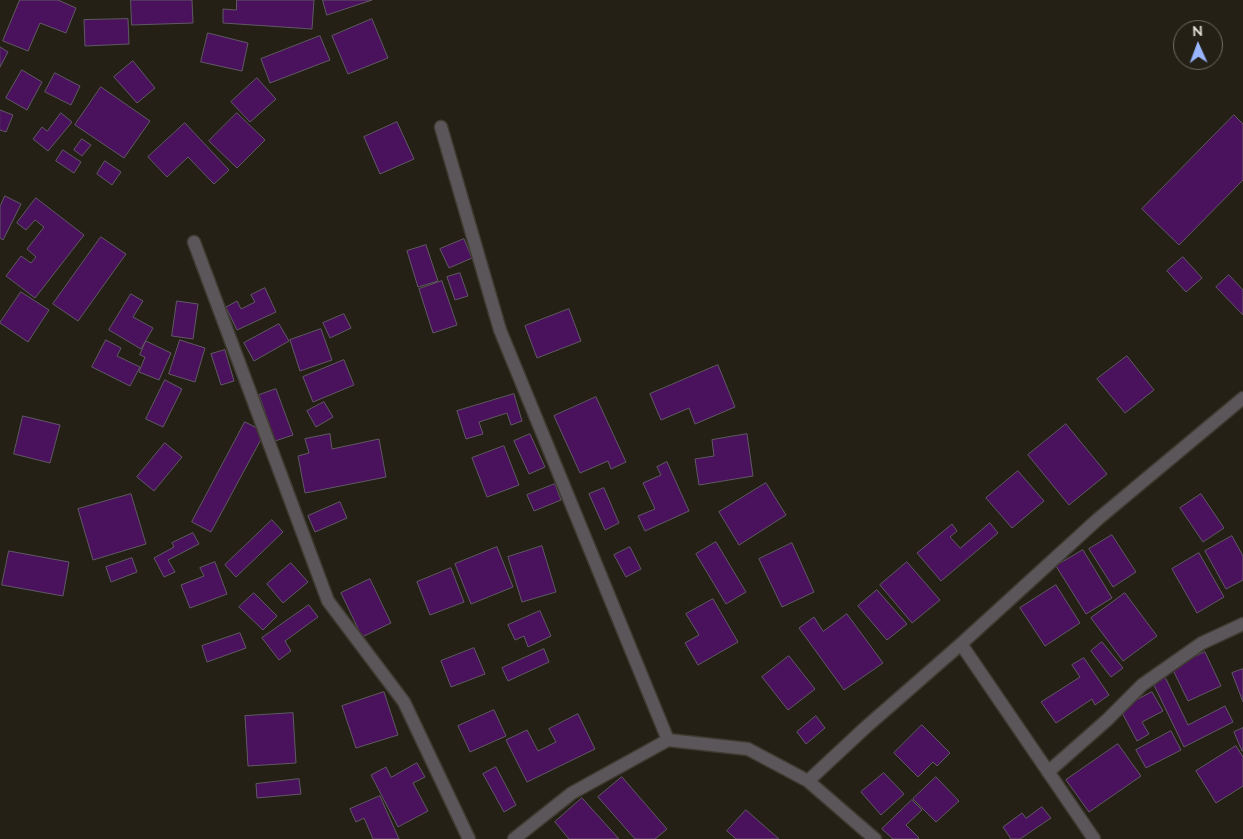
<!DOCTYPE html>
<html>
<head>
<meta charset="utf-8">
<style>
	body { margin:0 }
	#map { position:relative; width:1243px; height:839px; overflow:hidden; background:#242016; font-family:Mulish,sans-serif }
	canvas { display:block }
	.north { position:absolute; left:1173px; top:20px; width:50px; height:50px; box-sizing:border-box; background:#242016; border:1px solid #706d64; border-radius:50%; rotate:358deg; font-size:14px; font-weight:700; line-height:20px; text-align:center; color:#e3e0d9 }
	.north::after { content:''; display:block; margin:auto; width:18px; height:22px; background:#98b5fd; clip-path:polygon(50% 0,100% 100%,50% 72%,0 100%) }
</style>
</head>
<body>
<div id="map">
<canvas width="1243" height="839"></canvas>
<div class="north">N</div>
</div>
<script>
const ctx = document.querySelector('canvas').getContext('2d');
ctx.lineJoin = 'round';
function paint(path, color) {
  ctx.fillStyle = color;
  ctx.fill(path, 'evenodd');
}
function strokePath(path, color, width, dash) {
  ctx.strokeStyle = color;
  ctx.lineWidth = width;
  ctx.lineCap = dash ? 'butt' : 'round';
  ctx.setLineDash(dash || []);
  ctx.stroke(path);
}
const building = new Path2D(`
	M 20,0 L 58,0 L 76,8 L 66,33 L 40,23 L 28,51 L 3,41 Z
	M 131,0 L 192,0 L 193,23 L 132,25 Z
	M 237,0 L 314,0 L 312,29 L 223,23 L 223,9 L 236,10 Z
	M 323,0 L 372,0 L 327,15 Z
	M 128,19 L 129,44 L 85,46 L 84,20 Z
	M 372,19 L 388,58 L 348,74 L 332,36 Z
	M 208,33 L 248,43 L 242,71 L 201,62 Z
	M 320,36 L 330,60 L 270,83 L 261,59 Z
	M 0,47 L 8,52 L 0,67 Z
	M 133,61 L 155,88 L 137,103 L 114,77 Z
	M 22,70 L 42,82 L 27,110 L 6,98 Z
	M 55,73 L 80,86 L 71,105 L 45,92 Z
	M 257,78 L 276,99 L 250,122 L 231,102 Z
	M 101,87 L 150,121 L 124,158 L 75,125 Z
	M 0,110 L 13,115 L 6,132 L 0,130 Z
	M 61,113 L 72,122 L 48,151 L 33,139 L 42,127 L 47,131 Z
	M 237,113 L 265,140 L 237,168 L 209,141 Z
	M 1234,115 L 1243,124 L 1243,180 L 1179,245 L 1142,209 Z
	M 397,122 L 414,159 L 380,174 L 364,137 Z
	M 185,123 L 229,170 L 214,184 L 188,157 L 167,177 L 148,157 Z
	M 82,139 L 91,145 L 82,156 L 74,150 Z
	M 63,150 L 81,162 L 74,173 L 56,161 Z
	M 105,161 L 121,172 L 112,185 L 97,174 Z
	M 5,196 L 21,204 L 3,240 L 0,238 L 0,207 Z
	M 36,198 L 84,235 L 35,298 L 6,276 L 21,256 L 31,263 L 36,257 L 27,249 L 44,227 L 35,220 L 26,230 L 17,223 Z
	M 101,237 L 126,254 L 78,321 L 53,304 Z
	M 464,239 L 472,258 L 449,268 L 440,249 Z
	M 426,245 L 438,281 L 418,287 L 407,251 Z
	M 1183,257 L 1202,278 L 1186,292 L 1167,271 Z
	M 460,273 L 468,296 L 455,300 L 447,277 Z
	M 1229,275 L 1243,290 L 1243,315 L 1216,287 Z
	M 442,281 L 457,325 L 433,333 L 419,289 Z
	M 265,288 L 276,312 L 237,330 L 226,307 L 237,301 L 241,309 L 255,302 L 251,295 Z
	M 21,292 L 49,310 L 28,342 L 0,323 Z
	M 131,294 L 143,301 L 133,317 L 153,328 L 141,349 L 109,330 Z
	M 177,301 L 198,304 L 193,339 L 172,336 Z
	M 569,309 L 581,341 L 537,358 L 525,326 Z
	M 344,314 L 351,328 L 330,338 L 323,323 Z
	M 279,324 L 289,341 L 254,361 L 244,343 Z
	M 321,329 L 332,360 L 300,371 L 290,340 Z
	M 106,340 L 121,348 L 117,356 L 140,367 L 130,386 L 92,367 Z
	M 180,340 L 205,348 L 195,382 L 169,374 Z
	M 146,341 L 171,353 L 159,380 L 139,372 L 145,357 L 140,355 Z
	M 225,350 L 234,381 L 221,385 L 211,354 Z
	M 1127,356 L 1154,390 L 1125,413 L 1097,379 Z
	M 344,360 L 354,385 L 313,402 L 303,377 Z
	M 718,365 L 735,407 L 695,424 L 689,408 L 661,420 L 650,394 Z
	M 165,380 L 182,389 L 163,427 L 146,419 Z
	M 276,389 L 293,435 L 275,441 L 259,395 Z
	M 514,394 L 522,421 L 511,425 L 507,413 L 479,422 L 483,434 L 466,439 L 457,411 Z
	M 596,397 L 626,462 L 611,469 L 608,461 L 580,473 L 554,416 Z
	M 324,402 L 333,417 L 316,427 L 307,411 Z
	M 23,416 L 60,425 L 50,463 L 14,454 Z
	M 245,422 L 265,432 L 211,532 L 192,522 Z
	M 1066,424 L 1107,474 L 1069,505 L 1028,455 Z
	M 330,434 L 332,449 L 379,439 L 386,477 L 305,493 L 298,456 L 309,453 L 305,439 Z
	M 530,434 L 545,467 L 529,474 L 514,441 Z
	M 747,434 L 753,476 L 699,485 L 695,459 L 714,456 L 712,440 Z
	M 165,443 L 182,457 L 154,491 L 137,477 Z
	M 504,446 L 519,485 L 487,497 L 472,458 Z
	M 667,462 L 689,511 L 645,531 L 638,516 L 655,509 L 643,483 L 661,475 L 657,467 Z
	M 1018,471 L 1044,501 L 1012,528 L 986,498 Z
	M 766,483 L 786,515 L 739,545 L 719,512 Z
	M 555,484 L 561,500 L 534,511 L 527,495 Z
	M 604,488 L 619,523 L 605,530 L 589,494 Z
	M 131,494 L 146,544 L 93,560 L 78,509 Z
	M 1201,494 L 1224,528 L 1203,542 L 1180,508 Z
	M 340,502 L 347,518 L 315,532 L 308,516 Z
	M 272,520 L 283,532 L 236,577 L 225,565 Z
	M 990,523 L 998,533 L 941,581 L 917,553 L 952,524 L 957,531 L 950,537 L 960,548 Z
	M 193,533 L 199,544 L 168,560 L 175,572 L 164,577 L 154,558 L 174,547 L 172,543 Z
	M 1112,535 L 1136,572 L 1113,587 L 1089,549 Z
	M 1232,536 L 1243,556 L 1243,580 L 1226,589 L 1205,551 Z
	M 716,542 L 746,592 L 726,604 L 696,554 Z
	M 792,543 L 814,592 L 782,607 L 759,559 Z
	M 542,546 L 556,592 L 522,602 L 508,557 Z
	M 497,547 L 513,587 L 471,604 L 455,564 Z
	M 630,547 L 641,569 L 626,577 L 614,555 Z
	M 1083,550 L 1112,598 L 1086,614 L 1056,566 Z
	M 9,551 L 69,562 L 63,596 L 2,585 Z
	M 1199,553 L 1224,597 L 1197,613 L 1172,569 Z
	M 132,558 L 137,572 L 111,582 L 106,567 Z
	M 215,562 L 227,594 L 190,608 L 181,585 L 204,576 L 200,568 Z
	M 907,562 L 940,600 L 912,623 L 880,585 Z
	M 291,563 L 308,582 L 283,603 L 267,584 Z
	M 451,568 L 464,602 L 430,615 L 417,582 Z
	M 370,579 L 391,623 L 362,637 L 341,593 Z
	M 1056,585 L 1080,623 L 1045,646 L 1020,608 Z
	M 877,590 L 907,624 L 887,640 L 858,606 Z
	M 254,593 L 277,616 L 263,630 L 239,607 Z
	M 1125,593 L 1157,636 L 1123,661 L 1091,618 Z
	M 713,599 L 738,642 L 698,665 L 685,643 L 699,635 L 686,614 Z
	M 309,605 L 318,617 L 285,641 L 291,651 L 279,660 L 262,638 Z
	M 540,611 L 551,636 L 528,647 L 524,636 L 515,640 L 508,625 Z
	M 847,614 L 883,663 L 844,690 L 799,628 L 814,617 L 823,631 Z
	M 240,633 L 246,648 L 207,662 L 202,646 Z
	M 1102,642 L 1123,668 L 1111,677 L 1091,651 Z
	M 474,648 L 485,674 L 451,687 L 441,661 Z
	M 544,649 L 549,662 L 508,681 L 502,668 Z
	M 1205,652 L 1221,686 L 1188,701 L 1172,668 Z
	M 789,656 L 815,689 L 788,710 L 762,677 Z
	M 1084,658 L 1109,695 L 1095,705 L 1092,699 L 1056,723 L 1041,702 L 1080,677 L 1072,665 Z
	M 1243,669 L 1243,702 L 1232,673 Z
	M 1165,677 L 1188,725 L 1225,706 L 1233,722 L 1184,747 L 1153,683 Z
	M 384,692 L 398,735 L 356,748 L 342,706 Z
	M 1152,692 L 1163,711 L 1142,722 L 1149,734 L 1137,741 L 1120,709 Z
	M 494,710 L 506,736 L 470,752 L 458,726 Z
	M 293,713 L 296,763 L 248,766 L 245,716 Z
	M 578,714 L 595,749 L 527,782 L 506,740 L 527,730 L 538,751 L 556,742 L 549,729 Z
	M 816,716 L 825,728 L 806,744 L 797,732 Z
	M 922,725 L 950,753 L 937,766 L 933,762 L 918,777 L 894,753 Z
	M 1243,728 L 1243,751 L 1242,751 L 1234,732 Z
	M 1171,731 L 1181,750 L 1146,768 L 1136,750 Z
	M 1118,744 L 1141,776 L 1089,812 L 1066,780 Z
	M 1236,746 L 1243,757 L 1243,786 L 1216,803 L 1196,771 Z
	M 417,763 L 425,777 L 413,783 L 428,811 L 398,827 L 371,775 L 386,767 L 391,777 Z
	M 496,767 L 516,805 L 504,812 L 483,774 Z
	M 884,773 L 904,794 L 881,815 L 861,792 Z
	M 622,777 L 667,829 L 655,839 L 635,839 L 598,797 Z
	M 936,777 L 959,801 L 936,822 L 913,799 Z
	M 299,779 L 301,794 L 257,798 L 256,784 Z
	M 380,796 L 399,839 L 373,839 L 364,818 L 356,822 L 350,809 Z
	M 582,798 L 619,839 L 569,839 L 555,822 Z
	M 912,800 L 922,810 L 906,825 L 919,838 L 917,839 L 893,839 L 882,829 Z
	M 1042,807 L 1051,818 L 1020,839 L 1011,839 L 1003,827 L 1022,813 L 1026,818 Z
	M 746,810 L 779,839 L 736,839 L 727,831 Z`);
paint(building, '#4a125d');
strokePath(building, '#605964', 1);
const street = new Path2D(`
	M 441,127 L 500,330 L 668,740
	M 194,242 L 328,601 L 404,702 L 469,839
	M 961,644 L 1094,839
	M 1048,772 L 1107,720 L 1142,685 L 1202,643 L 1243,624
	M 808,781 L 866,727 L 961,644 L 1098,519 L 1243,398
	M 514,839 L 572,793 L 668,740 L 748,749 L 808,781 L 875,839`);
strokePath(street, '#3f3b31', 15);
strokePath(street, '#5b565a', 12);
</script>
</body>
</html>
